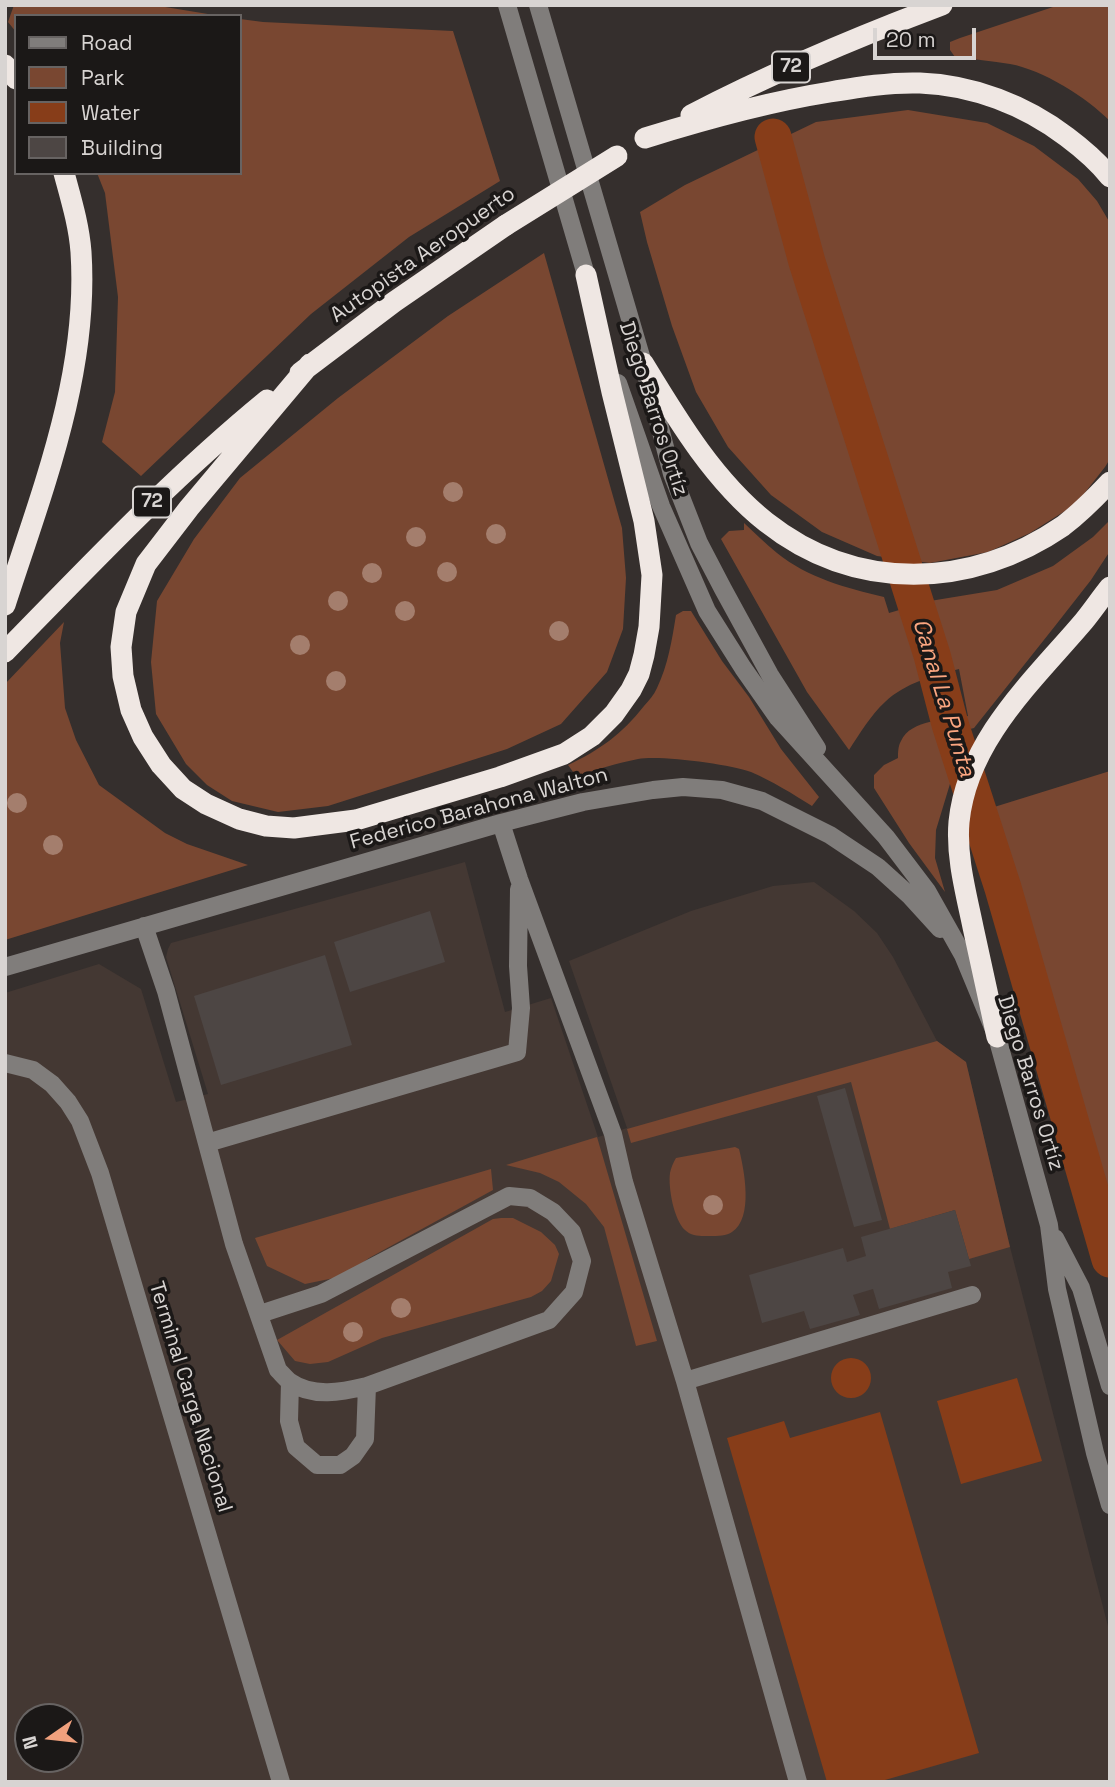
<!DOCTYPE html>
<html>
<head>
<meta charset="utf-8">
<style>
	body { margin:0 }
	#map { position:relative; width:1115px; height:1787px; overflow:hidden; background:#352f2d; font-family:"Space Grotesk",sans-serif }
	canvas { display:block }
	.frame { position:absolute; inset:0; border:7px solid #d8d4d2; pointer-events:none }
	.legend { position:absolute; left:14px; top:14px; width:228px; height:161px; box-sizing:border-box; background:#1b1817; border:2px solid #676362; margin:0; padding:9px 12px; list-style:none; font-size:21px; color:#d8d4d2 }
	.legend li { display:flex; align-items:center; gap:14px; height:35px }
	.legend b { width:35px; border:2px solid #676362 }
	.north { position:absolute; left:14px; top:1703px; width:70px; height:70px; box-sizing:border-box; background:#1b1817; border:2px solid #676362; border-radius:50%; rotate:256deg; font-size:19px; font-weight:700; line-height:28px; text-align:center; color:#d8d4d2 }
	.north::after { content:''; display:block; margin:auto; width:24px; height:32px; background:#f1a17d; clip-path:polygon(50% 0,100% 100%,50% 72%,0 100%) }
	.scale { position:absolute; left:873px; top:28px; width:103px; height:32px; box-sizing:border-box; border:4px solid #d8d4d2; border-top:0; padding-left:9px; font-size:21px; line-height:24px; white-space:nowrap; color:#d8d4d2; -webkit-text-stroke:5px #1b1817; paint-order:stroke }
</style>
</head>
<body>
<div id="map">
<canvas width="1115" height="1787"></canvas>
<div class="frame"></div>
<ul class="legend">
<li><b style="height:9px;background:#807d7b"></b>Road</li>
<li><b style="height:19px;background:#794731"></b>Park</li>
<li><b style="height:19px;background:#873d19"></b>Water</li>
<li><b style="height:19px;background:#4d4644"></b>Building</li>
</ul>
<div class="north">N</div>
<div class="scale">20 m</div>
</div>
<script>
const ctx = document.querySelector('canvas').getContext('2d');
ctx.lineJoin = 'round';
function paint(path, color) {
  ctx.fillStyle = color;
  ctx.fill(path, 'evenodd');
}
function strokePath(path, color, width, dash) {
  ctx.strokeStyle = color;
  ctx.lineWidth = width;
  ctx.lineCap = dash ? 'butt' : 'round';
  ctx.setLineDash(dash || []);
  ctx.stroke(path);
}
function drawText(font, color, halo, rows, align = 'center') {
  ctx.font = font + ' "Space Grotesk",sans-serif';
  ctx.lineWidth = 7;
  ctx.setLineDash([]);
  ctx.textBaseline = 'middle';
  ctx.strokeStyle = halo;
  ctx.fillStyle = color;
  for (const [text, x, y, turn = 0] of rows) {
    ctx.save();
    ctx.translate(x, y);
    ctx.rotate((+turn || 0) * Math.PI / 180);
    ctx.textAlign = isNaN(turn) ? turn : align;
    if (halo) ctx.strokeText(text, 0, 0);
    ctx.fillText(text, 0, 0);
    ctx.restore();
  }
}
paint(new Path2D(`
	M 465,862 L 505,1012 L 551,998 L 598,1137 L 627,1128 L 569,961 L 691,911 L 773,886 L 814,882 L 854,911 L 877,933 L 893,957 L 937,1041 L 966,1062 L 1010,1247 L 1110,1634 L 1110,1782 L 5,1782 L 5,993 L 99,964 L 141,989 L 176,1102 L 208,1094 L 166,957 L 168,949 L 171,943 ZM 28,1717 L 70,1717 L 70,1759 L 28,1759 Z`), '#443833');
paint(new Path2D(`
	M 14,5 L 153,5 L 220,16 L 16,16 L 16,32 L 8,22 Z
	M 1059,5 L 1110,5 L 1110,121 C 1086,97 1043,70 1010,64 C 992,61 973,59 955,57 L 950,50 L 950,42 L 960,38 Z
	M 240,19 L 263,22 L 453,31 L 500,181 L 409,237 L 311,314 L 141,476 L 102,442 L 115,392 L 118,297 L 105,193 L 97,173 L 240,173 Z
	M 908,110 L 987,123 L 1034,146 L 1078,179 L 1097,201 L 1110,223 L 1110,459 L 1105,467 L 1076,504 L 1030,533 L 988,552 L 930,563 L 877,556 L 822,532 L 771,495 L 728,447 L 696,392 L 672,326 L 647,242 L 640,212 L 685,185 L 816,122 Z
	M 544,253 L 622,528 L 626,578 L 623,629 L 607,672 L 561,724 L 507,749 L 328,806 L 278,812 L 232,801 L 207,785 L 186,764 L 156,714 L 151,662 L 157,601 L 194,539 L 240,478 L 338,398 L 448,316 Z
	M 1110,520 L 1110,551 L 1091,580 L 1055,626 L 974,728 L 947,735 L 953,774 L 936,830 L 935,858 L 945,892 L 909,843 L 874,788 L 874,775 L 884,765 L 898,758 C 898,753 898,746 901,741 C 911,719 947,720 968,716 L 959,669 C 934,675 905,683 885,702 C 871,715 860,733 849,750 L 807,692 L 721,539 L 729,531 L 744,530 L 744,523 C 755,533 766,544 777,553 C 808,578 846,588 884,597 L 889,613 L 930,601 L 997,590 L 1053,566 L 1093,537 Z
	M 683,611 L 691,611 L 722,661 L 749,697 L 781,749 L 819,797 L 812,806 C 793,794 772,781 751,772 C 729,764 660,755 638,759 C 617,763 596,770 576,776 L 568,765 C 600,750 622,734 644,706 C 649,700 654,695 657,688 C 668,665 672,640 676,615 Z
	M 64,622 L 60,643 L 65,708 L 76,740 L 99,785 L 165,833 L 187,844 L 248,865 L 5,940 L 5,684 Z
	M 1110,771 L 1110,1203 L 991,808 Z
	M 937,1041 L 966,1062 L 1010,1247 L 969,1259 L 955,1210 L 890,1229 L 851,1082 L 631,1143 L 627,1129 Z
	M 597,1137 L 657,1341 L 636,1346 L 604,1227 L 586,1204 L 559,1182 L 540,1173 L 506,1165 Z
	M 735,1147 L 739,1149 C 744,1169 754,1218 732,1232 C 727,1236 717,1236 711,1236 C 701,1236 692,1237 685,1230 C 674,1220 668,1188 670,1173 C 671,1168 673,1163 676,1158 Z
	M 491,1169 L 493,1190 L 369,1258 L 354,1269 L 334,1278 L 305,1284 L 267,1266 L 255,1238 Z
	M 501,1218 L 513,1218 L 541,1232 L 555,1245 L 559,1254 L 551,1281 L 542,1291 L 531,1297 L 382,1338 L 328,1362 L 310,1364 L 295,1361 L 277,1340 L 493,1219 Z`), '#794731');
paint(new Path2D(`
	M831 1378a20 20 0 1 1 40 0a20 20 0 1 1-40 0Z
	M 1017,1378 L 1042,1461 L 961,1484 L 937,1401 Z
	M 880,1412 L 979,1753 L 878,1782 L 827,1782 L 727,1438 L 784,1421 L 790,1438 Z`), '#873d19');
strokePath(new Path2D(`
	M 773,137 L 807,262 L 932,655 L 950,724 L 1003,888 L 1110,1259`), '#873d19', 37);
paint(new Path2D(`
	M 430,911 L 445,962 L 350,992 L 334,942 Z
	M 325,955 L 352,1045 L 221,1085 L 194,996 Z
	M 845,1088 L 882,1220 L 854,1227 L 817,1096 Z
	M 955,1210 L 971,1266 L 948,1272 L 952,1288 L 879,1309 L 873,1289 L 853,1295 L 860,1315 L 810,1329 L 804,1311 L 762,1323 L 749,1275 L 843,1248 L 847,1262 L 866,1256 L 861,1237 Z`), '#4d4644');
strokePath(new Path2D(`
	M 507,5 L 589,285
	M 538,5 L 643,363 L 672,474 L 699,543 L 723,589 L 770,675 L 817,748
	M 618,383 L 661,506 L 707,611 L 743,668 L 778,718 L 886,837 L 927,891 L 963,955 L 997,1037 L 1049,1225 L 1057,1289 L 1095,1453 L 1110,1505
	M 501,823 L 519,879 L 613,1134 L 624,1182 L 685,1381 L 798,1782
	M 144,926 L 166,991 L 234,1244 L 278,1370 C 282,1374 286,1379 290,1382 C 313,1398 342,1392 367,1386 L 549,1320 L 574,1292 L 582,1261 L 572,1232 L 553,1212 L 530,1198 L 509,1196 L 321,1294 L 260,1314
	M 5,967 L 501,823 L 583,802 L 653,790 L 683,787 L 722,790 L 762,801 L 830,835 L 878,867 L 909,895 L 940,929
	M 5,1063 L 33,1070 L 52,1084 L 68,1102 L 80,1121 L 100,1173 L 281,1782
	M 207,1143 L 517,1052 L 521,1008 L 518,966 L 519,889
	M 1055,1238 L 1081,1288 L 1110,1386
	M 685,1381 L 972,1295
	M 290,1382 L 289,1421 L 296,1447 L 317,1465 L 340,1465 L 353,1456 L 365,1439 L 367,1386`), '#807d7b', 18);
strokePath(new Path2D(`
	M 5,65 L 16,79
	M 691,115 C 772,73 857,37 942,5
	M 645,138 C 706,119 767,102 830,92 C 860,87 890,82 920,83 C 973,85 1025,105 1067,137 C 1083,149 1098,162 1110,177
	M 643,363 C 677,419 714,481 766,522 C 856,593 971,589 1063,526 C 1080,513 1095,498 1110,482
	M 310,364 L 189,508 L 146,564 L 126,612 L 121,647 L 123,676 L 131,710 L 143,737 L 161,765 L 183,789 L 206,804 L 239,819 L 266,826 L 294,828 L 356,820 L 500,777 L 564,754 L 592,736 L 614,714 L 631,690 L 639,674 L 644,655 L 649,627 L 652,575 L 644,521 L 612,392 L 586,275
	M 300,373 L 394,302 L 506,225
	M 5,605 C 42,491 89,374 81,252 C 79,225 71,199 64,173
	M 5,652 C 90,565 173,477 267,400
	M 997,1037 C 989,1001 981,964 973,927 C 966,893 956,857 959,822 C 967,740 1034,680 1084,621 C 1093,610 1101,598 1110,587`), '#efe7e3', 21);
strokePath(new Path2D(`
	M 506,225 L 617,156`), '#efe7e3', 21);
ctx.fillStyle = '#a47e6d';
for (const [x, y] of [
	[453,492],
	[496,534],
	[416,537],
	[447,572],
	[372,573],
	[338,601],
	[405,611],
	[559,631],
	[300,645],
	[336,681],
	[17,803],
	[53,845],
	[713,1205],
	[401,1308],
	[353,1332]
]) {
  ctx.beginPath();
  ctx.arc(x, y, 10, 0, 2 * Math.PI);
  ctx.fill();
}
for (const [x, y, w] of [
	[791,67,38],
	[152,502,38]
]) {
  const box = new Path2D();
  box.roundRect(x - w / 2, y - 15.5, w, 31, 5);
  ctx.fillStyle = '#1b1817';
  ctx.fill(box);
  strokePath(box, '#d8d4d2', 2);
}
drawText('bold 19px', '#d8d4d2', null, [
	["72",791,67],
	["72",152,502]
]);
drawText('21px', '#d8d4d2', '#1b1817', [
	["Autopista Aeropuerto",423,255,-35],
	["Diego Barros Ortíz",653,409,72],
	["Federico Barahona Walton",479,809,-15],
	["Diego Barros Ortíz",1030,1083,73],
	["Terminal Carga Nacional",190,1397,73]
]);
drawText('italic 23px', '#fba680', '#1b1817', [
	["Canal La Punta",943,698,73]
]);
</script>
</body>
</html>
